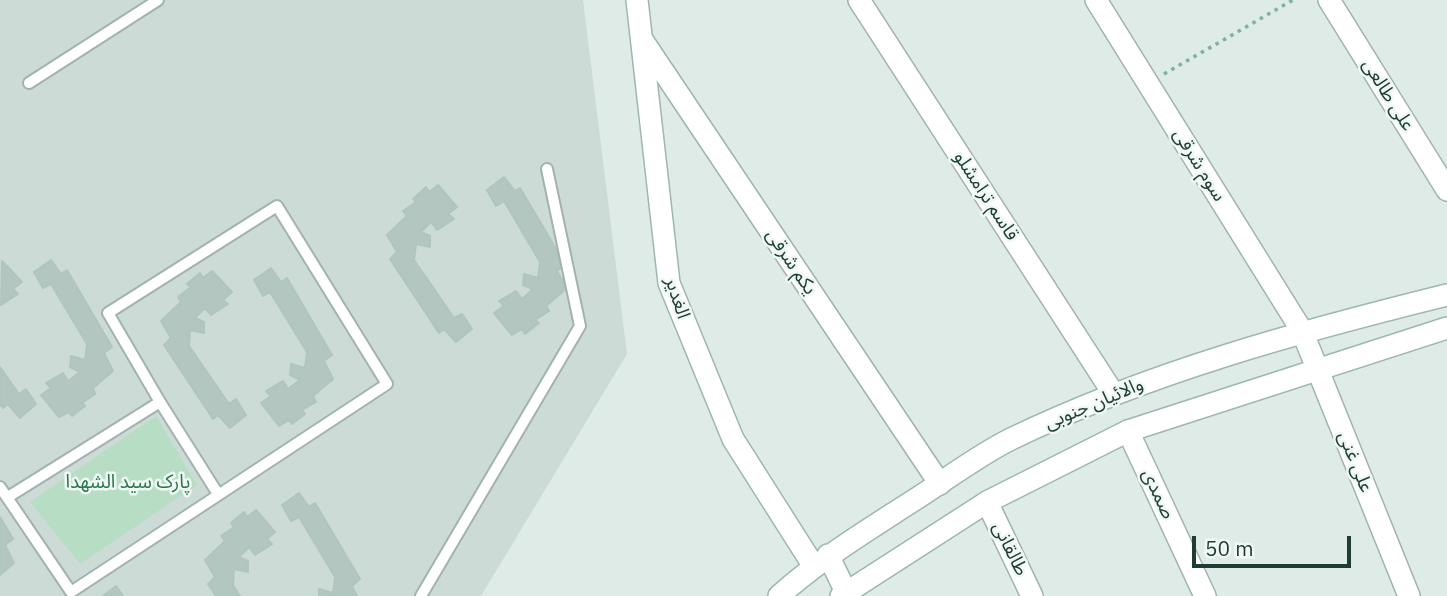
<!DOCTYPE html>
<html>
<head>
<meta charset="utf-8">
<style>
	body { margin:0 }
	#map { position:relative; width:1447px; height:596px; overflow:hidden; background:#dfebe7; font-family:"IBM Plex Sans",sans-serif }
	canvas { display:block }
	.scale { position:absolute; left:1192px; top:536px; width:159px; height:32px; box-sizing:border-box; border:4px solid #1f3c37; border-top:0; padding-left:9px; font-size:21px; line-height:24px; white-space:nowrap; color:#1f3c37; -webkit-text-stroke:5px #f0f8f4; paint-order:stroke }
</style>
</head>
<body>
<div id="map">
<canvas width="1447" height="596"></canvas>
<div class="scale">50 m</div>
</div>
<script>
const ctx = document.querySelector('canvas').getContext('2d');
ctx.lineJoin = 'round';
function paint(path, color) {
  ctx.fillStyle = color;
  ctx.fill(path, 'evenodd');
}
function strokePath(path, color, width, dash) {
  ctx.strokeStyle = color;
  ctx.lineWidth = width;
  ctx.lineCap = dash ? 'butt' : 'round';
  ctx.setLineDash(dash || []);
  ctx.stroke(path);
}
function drawText(font, color, halo, rows, align = 'center') {
  ctx.font = font + ' "IBM Plex Sans","Noto Sans Arabic",sans-serif';
  ctx.lineWidth = 5;
  ctx.setLineDash([]);
  ctx.textBaseline = 'middle';
  ctx.strokeStyle = halo;
  ctx.fillStyle = color;
  for (const [text, x, y, turn = 0] of rows) {
    ctx.save();
    ctx.translate(x, y);
    ctx.rotate((+turn || 0) * Math.PI / 180);
    ctx.textAlign = isNaN(turn) ? turn : align;
    if (halo) ctx.strokeText(text, 0, 0);
    ctx.fillText(text, 0, 0);
    ctx.restore();
  }
}
paint(new Path2D(`
	M 0,0 L 583,0 L 627,354 L 481,596 L 0,596 Z`), '#cddbd6');
paint(new Path2D(`
	M 156,416 L 197,485 L 80,564 L 30,502 Z`), '#b7dec5');
const building = new Path2D(`
	M 504,177 L 515,191 L 520,188 L 565,264 L 557,271 L 567,288 L 546,306 L 549,311 L 535,320 L 539,323 L 525,334 L 522,329 L 512,335 L 494,313 L 504,306 L 499,301 L 516,291 L 522,299 L 533,289 L 523,285 L 524,274 L 538,278 L 540,262 L 504,201 L 496,206 L 487,190 Z
	M 438,185 L 457,207 L 448,214 L 454,219 L 437,230 L 431,222 L 421,232 L 430,236 L 430,247 L 416,244 L 414,260 L 454,318 L 462,314 L 472,329 L 456,342 L 444,329 L 439,333 L 390,259 L 397,252 L 387,235 L 407,216 L 403,211 L 416,202 L 413,199 L 426,187 L 429,192 Z
	M 51,260 L 61,274 L 67,270 L 112,347 L 104,353 L 113,371 L 93,388 L 95,394 L 82,403 L 85,406 L 72,416 L 69,412 L 59,417 L 41,395 L 51,388 L 46,383 L 63,373 L 68,381 L 80,372 L 70,367 L 71,356 L 85,360 L 87,344 L 51,284 L 43,288 L 34,272 Z
	M 2,261 L 22,282 L 13,289 L 18,294 L 1,305 Z
	M 271,268 L 281,282 L 287,278 L 332,355 L 324,361 L 333,379 L 313,396 L 316,402 L 302,410 L 305,414 L 292,424 L 289,420 L 279,426 L 261,403 L 271,396 L 266,391 L 283,381 L 288,389 L 300,380 L 290,375 L 291,364 L 305,368 L 307,352 L 270,292 L 263,296 L 254,280 Z
	M 212,271 L 232,292 L 223,300 L 228,304 L 211,315 L 205,308 L 195,318 L 204,322 L 204,333 L 190,330 L 189,346 L 229,404 L 236,399 L 246,415 L 230,428 L 218,415 L 213,419 L 164,345 L 171,338 L 161,321 L 181,302 L 178,297 L 191,287 L 187,284 L 200,273 L 203,278 Z
	M 0,367 L 19,394 L 26,389 L 36,404 L 20,418 L 8,404 L 3,408 L 0,404 Z
	M 299,493 L 309,507 L 315,503 L 360,579 L 352,586 L 357,596 L 319,596 L 319,589 L 333,593 L 335,577 L 299,517 L 291,521 L 282,505 Z
	M 256,510 L 275,532 L 267,539 L 272,544 L 255,555 L 249,547 L 239,557 L 248,561 L 248,572 L 234,569 L 233,585 L 240,596 L 216,596 L 208,584 L 215,577 L 205,560 L 225,541 L 221,536 L 234,527 L 231,523 L 244,512 L 247,517 Z
	M 0,517 L 13,539 L 5,545 L 14,563 L 0,575 Z
	M 116,586 L 123,596 L 103,596 Z`);
paint(building, '#b4c6c0');
strokePath(building, '#b1c5bf', 2);
const service = new Path2D(`
	M 29,83 L 158,0
	M 160,402 L 218,494
	M 0,487 L 71,592 L 387,384 L 277,206 L 108,313 L 160,402 L 8,497
	M 421,596 L 580,326 L 547,169`);
const minor = new Path2D(`
	M 859,0 L 1113,393
	M 1096,0 L 1302,331
	M 1329,0 L 1447,190
	M 643,41 L 940,484
	M 1317,368 L 1409,596
	M 1128,431 L 1205,596
	M 987,502 L 1032,596`);
const secondary = new Path2D(`
	M 637,0 L 669,283 L 733,439 L 813,565
	M 1302,331 L 1317,368
	M 828,555 L 846,592
	M 779,596 C 819,560 863,533 908,504 C 942,483 975,457 1011,439 C 1150,372 1298,332 1447,295
	M 841,596 L 987,502 L 1128,431 L 1447,328`);
strokePath(service, '#a2b3af', 14);
strokePath(minor, '#a2b3af', 24);
strokePath(secondary, '#9db7b0', 24);
strokePath(new Path2D(`
	M 1164,74 L 1293,0`), '#7eb0a5', 3.5, [3.5, 5]);
strokePath(service, '#fff', 10);
strokePath(minor, '#fff', 21);
strokePath(secondary, '#fff', 21);
drawText('19px', '#1f3c37', '#f0f8f4', [
	["علی طالعی",1388,95,58],
	["سوم شرقی",1199,165,58],
	["قاسم ترامشلو",986,196,57],
	["یکم شرقی",791,262,56],
	["الغدیر",677,298,72],
	["والائیان جنوبی",1094,404,-23],
	["علی غنی",1355,462,68],
	["صمدی",1158,494,65],
	["طالقانی",1010,549,64]
]);
drawText('19px', '#28754d', '#f0f8f4', [
	["پارک سید الشهدا",128,483]
]);
</script>
</body>
</html>
